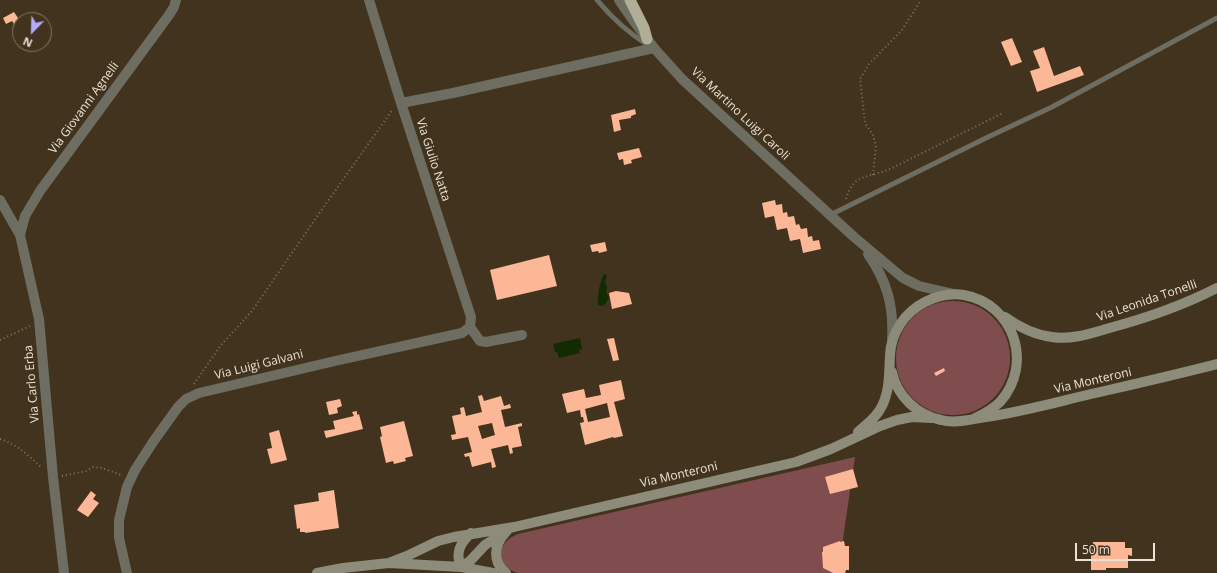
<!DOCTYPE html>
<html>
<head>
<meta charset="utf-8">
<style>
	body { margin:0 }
	#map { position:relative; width:1217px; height:573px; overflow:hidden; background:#41331d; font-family:"Open Sans",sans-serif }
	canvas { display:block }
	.north { position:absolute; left:12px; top:12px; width:40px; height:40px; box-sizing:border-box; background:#41331d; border:1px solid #857967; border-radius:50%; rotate:203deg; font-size:11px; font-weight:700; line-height:16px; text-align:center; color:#ebe2d6 }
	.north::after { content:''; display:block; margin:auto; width:14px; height:18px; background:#b7abf8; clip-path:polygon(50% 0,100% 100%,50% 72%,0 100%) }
	.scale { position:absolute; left:1075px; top:543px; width:80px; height:18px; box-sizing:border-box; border:2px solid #ebe2d6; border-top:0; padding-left:5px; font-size:12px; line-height:14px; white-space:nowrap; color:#ebe2d6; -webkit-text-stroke:3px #41331d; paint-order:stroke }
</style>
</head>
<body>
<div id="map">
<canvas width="1217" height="573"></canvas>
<div class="north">N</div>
<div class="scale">50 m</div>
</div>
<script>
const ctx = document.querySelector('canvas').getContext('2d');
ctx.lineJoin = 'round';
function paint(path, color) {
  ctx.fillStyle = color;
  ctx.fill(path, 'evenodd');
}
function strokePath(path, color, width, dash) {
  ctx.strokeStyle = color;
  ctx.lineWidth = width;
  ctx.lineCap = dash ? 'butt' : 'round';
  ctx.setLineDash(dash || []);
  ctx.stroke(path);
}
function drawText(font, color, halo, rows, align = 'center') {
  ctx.font = font + ' "Open Sans",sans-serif';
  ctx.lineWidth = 4;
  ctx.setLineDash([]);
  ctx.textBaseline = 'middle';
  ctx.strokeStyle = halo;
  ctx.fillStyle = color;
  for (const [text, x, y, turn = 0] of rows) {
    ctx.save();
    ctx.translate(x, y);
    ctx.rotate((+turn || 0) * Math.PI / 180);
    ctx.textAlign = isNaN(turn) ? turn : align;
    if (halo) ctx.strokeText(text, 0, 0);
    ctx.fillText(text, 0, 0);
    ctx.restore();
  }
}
paint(new Path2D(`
	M896 358a57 57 0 1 1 114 0a57 57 0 1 1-114 0Z
	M 855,457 L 838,573 L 518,573 C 494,566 496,542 518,534 Z`), '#7f4d4e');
paint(new Path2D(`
	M 604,274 L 607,276 L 605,281 L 607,287 L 606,292 L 609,297 L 605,305 L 601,306 L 598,305 C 597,298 600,280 604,274 Z
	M 580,338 L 582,349 L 579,350 L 580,353 L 559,358 L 557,352 L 555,352 L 553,344 Z`), '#132b02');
paint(new Path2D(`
	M 14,12 L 20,21 L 14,24 L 12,21 L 6,24 L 3,18 Z
	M 1012,38 L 1022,62 L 1011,66 L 1001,42 Z
	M 1044,47 L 1054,76 L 1080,66 L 1084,75 L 1037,92 L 1030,71 L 1040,68 L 1033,51 Z
	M 635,109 L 636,114 L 631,116 L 631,118 L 619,120 L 621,130 L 614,132 L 611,115 Z
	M 639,148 L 642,157 L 631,160 L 632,163 L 624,165 L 623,159 L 619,160 L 617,153 Z
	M 775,200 L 776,205 L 782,204 L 783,213 L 787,212 L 788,217 L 794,216 L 796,225 L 799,224 L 801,229 L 807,228 L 808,237 L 812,236 L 813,241 L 819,240 L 821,249 L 803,253 L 800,239 L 790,241 L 787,228 L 777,230 L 774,216 L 765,218 L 762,203 Z
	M 605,242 L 607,251 L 599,253 L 598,251 L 592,252 L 590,245 Z
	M 549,255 L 557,286 L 497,300 L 490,270 Z
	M 616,291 L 629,293 L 632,304 L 612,309 L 609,293 Z
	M 614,338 L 619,360 L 613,361 L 607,339 Z
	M 944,368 L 945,371 L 936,376 L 934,373 Z
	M 621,380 L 625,399 L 614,402 L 623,436 L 614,438 L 613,437 L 585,445 L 580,423 L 584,422 L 583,417 L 581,417 L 580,410 L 567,413 L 562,394 L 584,389 L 586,398 L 601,395 L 599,385 ZM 607,403 L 610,417 L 588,422 L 585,409 Z
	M 482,395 L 484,401 L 501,396 L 504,406 L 510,404 L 511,408 L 501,410 L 505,427 L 522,423 L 522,426 L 518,427 L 522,446 L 512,448 L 513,453 L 510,454 L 508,445 L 491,449 L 496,467 L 492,468 L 491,462 L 472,467 L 469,456 L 465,457 L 464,454 L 472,452 L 468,437 L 452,440 L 451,435 L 456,434 L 452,416 L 461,414 L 460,408 L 464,407 L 466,416 L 482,412 L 478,396 ZM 492,423 L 495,435 L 482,439 L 478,426 Z
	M 340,399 L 342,406 L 337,408 L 338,413 L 329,415 L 326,402 Z
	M 357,411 L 357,415 L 359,414 L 363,429 L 326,438 L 324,431 L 335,429 L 333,421 L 354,416 L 352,412 Z
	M 404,421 L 413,456 L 405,458 L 406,461 L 394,464 L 393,461 L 386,463 L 380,437 L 382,436 L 380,427 Z
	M 279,430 L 287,460 L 271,464 L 267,449 L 272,448 L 269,433 Z
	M 853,469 L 858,487 L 830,494 L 825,477 Z
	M 334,490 L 339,528 L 305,533 L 305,532 L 300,532 L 300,528 L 297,529 L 294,505 L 319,501 L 318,493 Z
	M 91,491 L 96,495 L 93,499 L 99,503 L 88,517 L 77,510 Z
	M 840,541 L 840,542 L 844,541 L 845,546 L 849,546 L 849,570 L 846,570 L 845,573 L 833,573 L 823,568 L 822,552 L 823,552 L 823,547 Z
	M 1093,542 L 1125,542 L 1125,548 L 1132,548 L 1132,556 L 1128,555 L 1128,568 L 1106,568 L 1106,570 L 1091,570 L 1091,549 L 1093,549 Z`), '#fcb896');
strokePath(new Path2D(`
	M 873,175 L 876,146 L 873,135 L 865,123 L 860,79 L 869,64 L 902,30 L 921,0
	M 846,199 C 853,173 869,178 890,169 L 1003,113
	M 0,340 L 30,326
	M 194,384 L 221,345 L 252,311 L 318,215 L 393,109
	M 0,439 C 17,444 29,456 41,467
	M 62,476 L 86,471 L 93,467 L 102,468 L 121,475`), '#817562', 2, [1, 3]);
strokePath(new Path2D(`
	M 597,0 C 612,18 628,33 648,45
	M 830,215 L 988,137 L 1052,107 L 1217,18`), '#6e6d62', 5);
strokePath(new Path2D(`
	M 369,0 L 401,103 L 471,317 L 470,327
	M 401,103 L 453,93 L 654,48
	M 0,200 L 20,235 L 39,319 L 53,477 L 64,573
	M 20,235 L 25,216 L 40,191 L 169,15 L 174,7 L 176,0
	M 127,573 L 119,538 L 119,520 L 127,487 L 135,470 L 153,442 L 178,407 L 186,399 L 199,393 L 335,361 L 462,333 L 470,327 L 480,341 L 486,342 L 522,335`), '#6e6d62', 10);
strokePath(new Path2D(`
	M 619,0 L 630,16 L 654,48 L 682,79 L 854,237 L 903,278 L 919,286 L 954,294
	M 868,254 C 887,281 894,306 892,340`), '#6e6d62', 10);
strokePath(new Path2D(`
	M 1005,317 C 1019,327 1034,335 1052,337 C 1070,340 1089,334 1106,329 C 1144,319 1182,306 1217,288
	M 892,372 C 897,396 917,415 941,420 C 956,424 971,419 986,417 C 1020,412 1053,403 1087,395 C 1130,385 1174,375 1217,364
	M 858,432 C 867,424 877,417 882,406 C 890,390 889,372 890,355 C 891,333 905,312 925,302 C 937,296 951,293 964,295 C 1014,304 1034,364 1000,402 C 993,409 984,414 975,418
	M 505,533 C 494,545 492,562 506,573
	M 389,563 L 407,556 L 438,541 L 454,537 L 514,527 L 796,462 L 831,449 L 880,426 L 897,420 L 912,417 L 931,418
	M 461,567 L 470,561 L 485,545 L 507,531
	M 461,567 C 455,553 460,543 471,533
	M 317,573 L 343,568 L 389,563 L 461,567 L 493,573`), '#8d8c7a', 10);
strokePath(new Path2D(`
	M 630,0 L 644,28 L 647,39`), '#b0af95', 11);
drawText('12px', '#ebe2d6', '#41331d', [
	["Via Giovanni Agnelli",84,108,-54],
	["Via Martino Luigi Caroli",740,114,43],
	["Via Giulio Natta",433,160,72],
	["Via Leonida Tonelli",1147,301,-19],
	["Via Luigi Galvani",259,365,-14],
	["Via Monteroni",1093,381,-13],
	["Via Carlo Erba",32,384,-95],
	["Via Monteroni",679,475,-13]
]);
</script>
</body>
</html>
